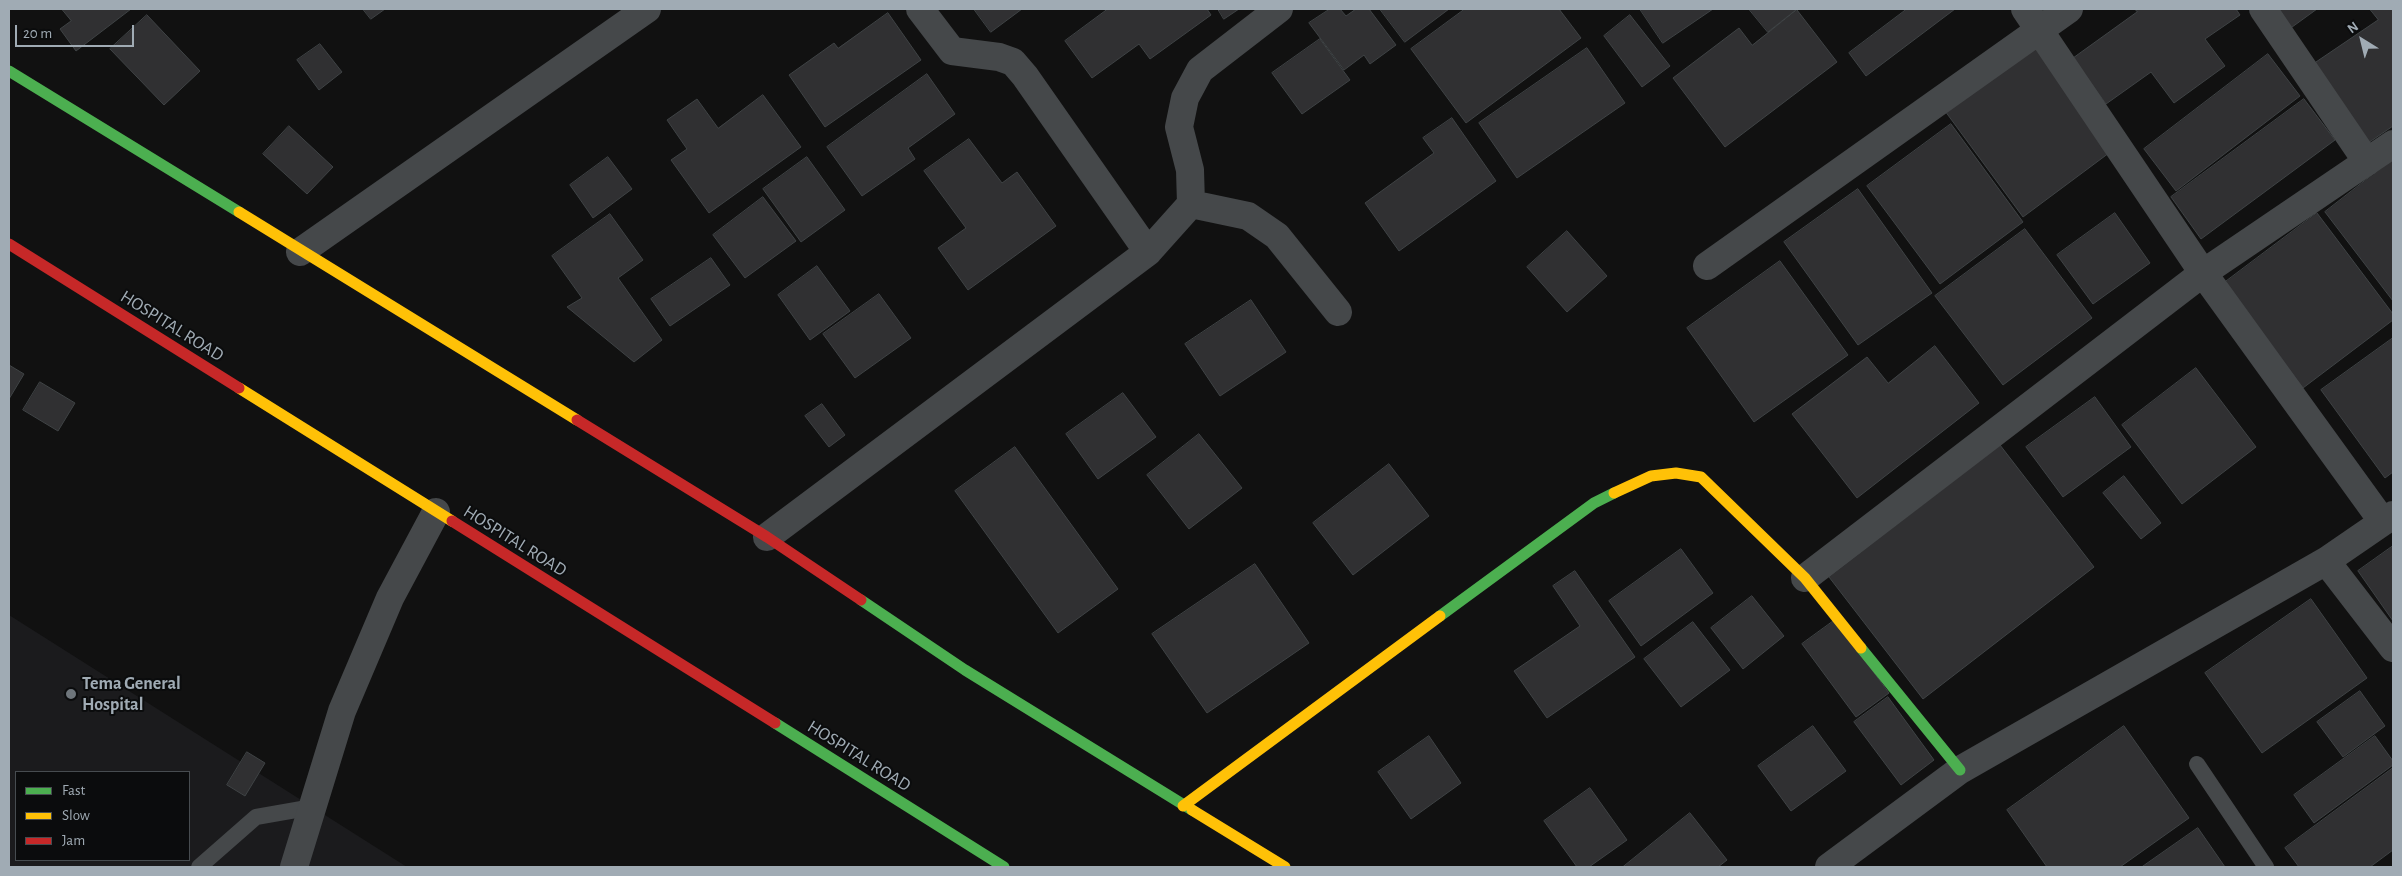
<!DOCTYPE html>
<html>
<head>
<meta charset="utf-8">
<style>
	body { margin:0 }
	#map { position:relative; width:2402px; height:876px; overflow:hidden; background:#111; font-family:"Alegreya Sans",sans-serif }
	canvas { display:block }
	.frame { position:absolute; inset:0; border:10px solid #a0abb4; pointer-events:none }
	.legend { position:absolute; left:15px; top:771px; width:175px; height:90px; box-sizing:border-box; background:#0b0c0d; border:1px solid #474c50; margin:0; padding:6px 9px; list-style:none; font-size:15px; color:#a0abb4 }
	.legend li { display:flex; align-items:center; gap:10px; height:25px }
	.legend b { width:25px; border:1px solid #474c50 }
	.north { position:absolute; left:2337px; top:15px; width:50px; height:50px; -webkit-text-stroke:4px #0b0c0d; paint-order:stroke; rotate:324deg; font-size:14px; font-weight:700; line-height:20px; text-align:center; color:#a0abb4 }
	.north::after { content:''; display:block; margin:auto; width:18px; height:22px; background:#a0abb4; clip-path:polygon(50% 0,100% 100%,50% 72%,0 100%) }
	.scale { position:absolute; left:15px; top:25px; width:119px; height:22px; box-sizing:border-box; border:2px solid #a0abb4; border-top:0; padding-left:6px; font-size:15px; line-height:18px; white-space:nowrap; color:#a0abb4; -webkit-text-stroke:4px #0b0c0d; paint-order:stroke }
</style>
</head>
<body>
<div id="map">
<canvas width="2402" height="876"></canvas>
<div class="frame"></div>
<ul class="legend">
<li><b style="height:6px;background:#4caf50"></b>Fast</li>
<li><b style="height:6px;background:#ffc107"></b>Slow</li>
<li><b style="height:6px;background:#c62828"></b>Jam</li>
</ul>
<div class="north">N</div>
<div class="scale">20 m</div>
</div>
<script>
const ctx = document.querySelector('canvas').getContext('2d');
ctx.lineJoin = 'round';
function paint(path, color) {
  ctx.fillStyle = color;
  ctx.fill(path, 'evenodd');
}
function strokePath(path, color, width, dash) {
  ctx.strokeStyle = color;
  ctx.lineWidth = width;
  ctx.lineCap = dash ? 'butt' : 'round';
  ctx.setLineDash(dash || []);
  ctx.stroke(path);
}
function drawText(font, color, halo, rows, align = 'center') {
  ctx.font = font + ' "Alegreya Sans",sans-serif';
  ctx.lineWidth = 4;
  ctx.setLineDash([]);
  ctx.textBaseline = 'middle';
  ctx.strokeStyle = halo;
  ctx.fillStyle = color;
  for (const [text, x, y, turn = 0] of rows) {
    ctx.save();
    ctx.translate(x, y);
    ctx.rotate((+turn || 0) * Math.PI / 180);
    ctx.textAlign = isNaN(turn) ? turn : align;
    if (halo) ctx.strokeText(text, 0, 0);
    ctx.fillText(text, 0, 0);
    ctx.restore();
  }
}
paint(new Path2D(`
	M 9,615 L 407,867 L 9,867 ZM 16,772 L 189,772 L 189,860 L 16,860 Z`), '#1b1b1d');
const building = new Path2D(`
	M 62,9 L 131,9 L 76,51 L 60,29 L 71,21 Z
	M 363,9 L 385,9 L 371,19 Z
	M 974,9 L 1022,9 L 991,32 Z
	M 1108,9 L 1207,9 L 1211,15 L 1150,59 L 1139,44 L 1092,78 L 1065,41 Z
	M 1218,9 L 1239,9 L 1224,19 Z
	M 1330,9 L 1340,9 L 1346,16 L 1356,9 L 1369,9 L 1396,45 L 1370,64 L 1364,55 L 1344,70 L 1309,23 Z
	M 1380,9 L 1449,9 L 1405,42 Z
	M 1465,9 L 1559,9 L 1581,38 L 1466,123 L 1411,49 Z
	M 1640,9 L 1713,9 L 1663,43 Z
	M 1749,9 L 1797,9 L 1768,32 Z
	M 1907,9 L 1955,9 L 1866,76 L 1849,53 Z
	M 2135,9 L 2236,9 L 2240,15 L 2205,39 L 2225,66 L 2174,103 L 2151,72 L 2106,104 L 2073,58 L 2137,12 Z
	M 2273,9 L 2317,9 L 2288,30 Z
	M 2370,9 L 2393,9 L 2393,126 L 2368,143 L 2313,64 L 2378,20 Z
	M 1797,10 L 1837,62 L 1725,147 L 1673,78 L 1739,28 L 1752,45 Z
	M 888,13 L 921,60 L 825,127 L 789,75 L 834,43 L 838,48 Z
	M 147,15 L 200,71 L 164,105 L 110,49 Z
	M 1630,15 L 1670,66 L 1642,87 L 1604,36 Z
	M 1320,39 L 1350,80 L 1302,114 L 1272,73 Z
	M 320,44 L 342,72 L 319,90 L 297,60 Z
	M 2034,44 L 2113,150 L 2023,217 L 1945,111 Z
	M 1587,48 L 1625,103 L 1517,178 L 1479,123 Z
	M 2268,54 L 2300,96 L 2176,191 L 2144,149 Z
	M 927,74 L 955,114 L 908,148 L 915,159 L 862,196 L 827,147 Z
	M 763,95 L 801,147 L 709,213 L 671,160 L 687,149 L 667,120 L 697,99 L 718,128 Z
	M 2304,99 L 2335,140 L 2201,239 L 2171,197 Z
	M 1452,118 L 1496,181 L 1399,251 L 1365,203 L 1434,153 L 1423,138 Z
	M 1951,124 L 2023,222 L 1940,284 L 1867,186 Z
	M 289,126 L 333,167 L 307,194 L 263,154 Z
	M 969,139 L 1002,183 L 1017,172 L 1056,226 L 968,290 L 938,248 L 966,228 L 924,171 Z
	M 608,157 L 632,189 L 593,218 L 570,185 Z
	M 807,157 L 845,210 L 801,242 L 763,189 Z
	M 2393,159 L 2393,301 L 2325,212 Z
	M 1858,189 L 1932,293 L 1858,345 L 1784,242 Z
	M 763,197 L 796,241 L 745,278 L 713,235 Z
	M 2115,213 L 2150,263 L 2093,304 L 2057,255 Z
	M 2317,213 L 2393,314 L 2393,320 L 2303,388 L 2224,283 Z
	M 610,214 L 643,260 L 618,278 L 662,340 L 634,362 L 567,307 L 582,298 L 552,256 Z
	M 2025,229 L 2092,318 L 2003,385 L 1935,296 Z
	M 1567,231 L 1607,276 L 1567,312 L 1527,267 Z
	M 711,258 L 730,285 L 670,326 L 651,299 Z
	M 1780,261 L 1848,355 L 1754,422 L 1687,328 Z
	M 817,266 L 850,311 L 810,340 L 778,295 Z
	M 879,294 L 911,338 L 855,378 L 823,334 Z
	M 1251,300 L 1286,352 L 1220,396 L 1185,344 Z
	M 2393,338 L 2393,472 L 2385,478 L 2321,390 Z
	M 1935,346 L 1979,403 L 1857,498 L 1792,414 L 1867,357 L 1888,383 Z
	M 9,365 L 24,374 L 9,399 Z
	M 2196,368 L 2256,447 L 2182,504 L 2122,425 Z
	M 40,382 L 75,403 L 58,431 L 23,410 Z
	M 1123,393 L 1156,437 L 1098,479 L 1066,434 Z
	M 2095,397 L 2131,447 L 2063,497 L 2026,447 Z
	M 822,404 L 845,435 L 829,447 L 805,416 Z
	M 1199,434 L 1242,488 L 1189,529 L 1147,475 Z
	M 2000,445 L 2094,567 L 1923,699 L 1829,577 Z
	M 1015,447 L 1118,589 L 1058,633 L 955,491 Z
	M 1389,464 L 1429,516 L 1353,575 L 1313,523 Z
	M 2124,476 L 2161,523 L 2141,539 L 2103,493 Z
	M 2393,546 L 2393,621 L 2358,571 Z
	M 1681,549 L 1713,593 L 1641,646 L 1609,601 Z
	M 1255,564 L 1309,643 L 1207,713 L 1152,634 Z
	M 1575,571 L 1635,657 L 1547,718 L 1514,671 L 1580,626 L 1553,586 Z
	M 1752,596 L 1784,636 L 1743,669 L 1711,628 Z
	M 2311,599 L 2367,678 L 2262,753 L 2205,673 Z
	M 1835,620 L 1889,693 L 1856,717 L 1802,644 Z
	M 1693,622 L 1730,670 L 1681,707 L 1644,659 Z
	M 2360,691 L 2385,726 L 2343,757 L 2317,722 Z
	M 1888,697 L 1934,760 L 1901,785 L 1854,722 Z
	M 1813,726 L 1846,771 L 1791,811 L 1758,766 Z
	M 2124,726 L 2189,818 L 2120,867 L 2047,867 L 2007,810 Z
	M 1429,736 L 1461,783 L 1411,819 L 1378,772 Z
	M 2375,736 L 2393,761 L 2393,765 L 2314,823 L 2294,795 Z
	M 247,752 L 265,763 L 245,796 L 227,785 Z
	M 2393,768 L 2393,850 L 2370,867 L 2299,867 L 2285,848 Z
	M 1590,788 L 1627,840 L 1589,867 L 1577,867 L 1544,821 Z
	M 1690,813 L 1727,860 L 1718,867 L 1623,867 Z
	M 2198,828 L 2225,867 L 2142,867 Z`);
paint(building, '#303032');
strokePath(building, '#3f4345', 1);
strokePath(new Path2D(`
	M 2197,764 L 2266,867
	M 199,867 L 256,817 L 313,807`), '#45484a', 16);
strokePath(new Path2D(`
	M 920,9 L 952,51 L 999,57 L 1013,62 L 1025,76 L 1148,252
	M 2025,9 L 2203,273 L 2383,522
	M 2263,9 L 2367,162
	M 1191,204 L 1248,216 L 1277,236 L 1338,312
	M 300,252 L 647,9
	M 1707,266 L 2069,9
	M 767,537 L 1148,252 L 1191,204 L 1190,170 L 1179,127 L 1185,98 L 1200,70 L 1279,9
	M 2326,561 L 2393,648
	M 1805,578 L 2203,273 L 2393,144
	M 294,867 L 342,711 L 390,598 L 436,512
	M 1829,867 L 1960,770 L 2326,561 L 2393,515`), '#45484a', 28);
strokePath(new Path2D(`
	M 9,71 L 239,212
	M 861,600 L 965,670 L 1192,810
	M 1440,616 L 1594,503 L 1614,493
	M 1861,648 L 1960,770
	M 775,723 L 1004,867`), '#4caf50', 11);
strokePath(new Path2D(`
	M 239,212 L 577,420
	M 239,388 L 452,521
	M 1614,493 L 1651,476 L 1676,473 L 1701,477 L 1805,578 L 1861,648
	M 1183,806 L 1440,616
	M 1192,810 L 1285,867`), '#ffc107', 11);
strokePath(new Path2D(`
	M 9,244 L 239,388
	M 577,420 L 767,537 L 861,600
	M 452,521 L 775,723`), '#c62828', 11);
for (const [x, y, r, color] of [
	[71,694,6,"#6e757b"]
]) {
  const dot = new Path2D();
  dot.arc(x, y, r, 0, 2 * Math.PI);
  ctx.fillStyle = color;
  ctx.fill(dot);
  strokePath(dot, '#0b0c0d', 2);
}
drawText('18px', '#a0abb4', '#0b0c0d', [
	["HOSPITAL ROAD",172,326,32],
	["HOSPITAL ROAD",515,541,32],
	["HOSPITAL ROAD",859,756,32]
]);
drawText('bold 18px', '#a0abb4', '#0b0c0d', [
	["Tema General",82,684],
	["Hospital",82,705]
], 'left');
</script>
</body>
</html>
